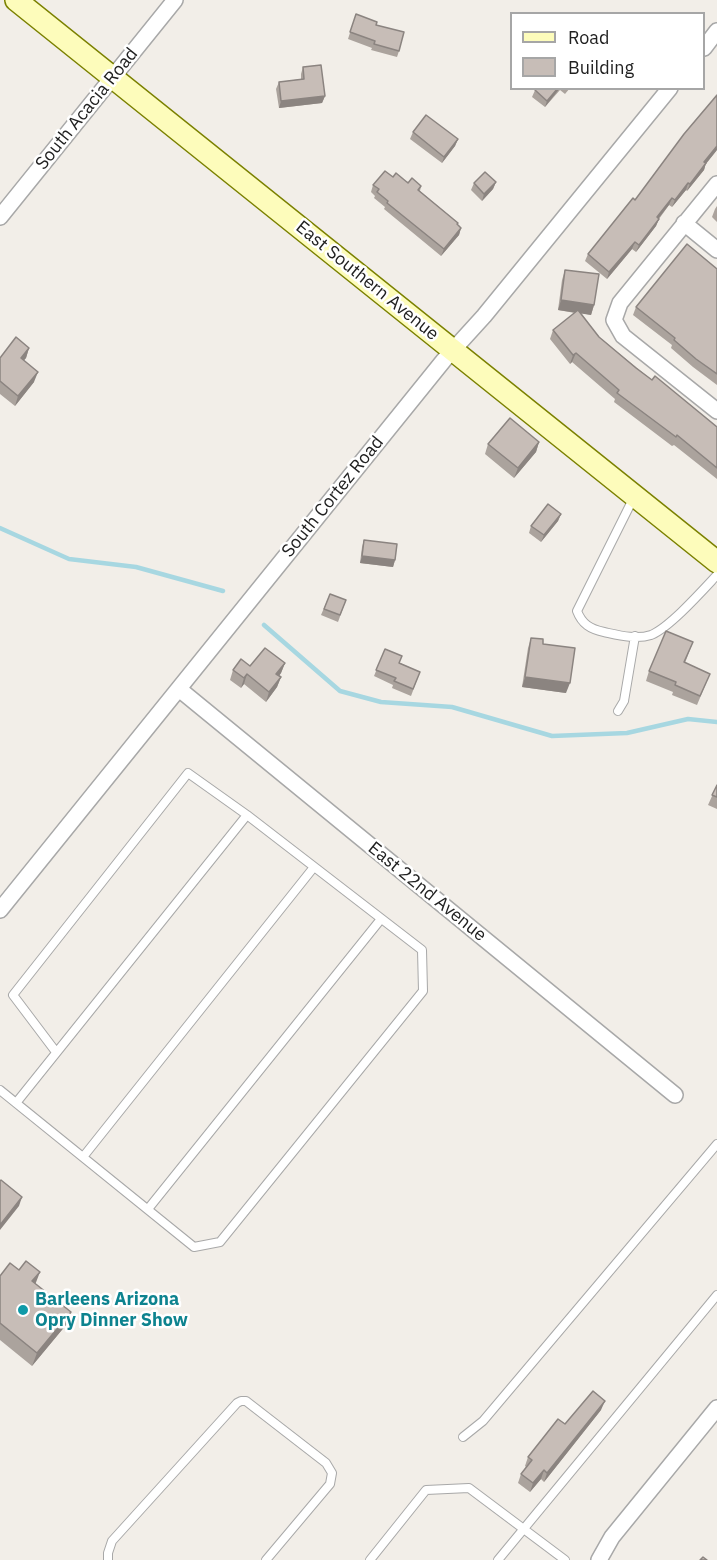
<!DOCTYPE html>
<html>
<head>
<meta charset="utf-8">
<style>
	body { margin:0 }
	#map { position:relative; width:717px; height:1560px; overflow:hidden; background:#f2eee8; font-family:"IBM Plex Sans",sans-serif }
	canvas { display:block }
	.legend { position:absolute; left:510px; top:12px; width:195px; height:78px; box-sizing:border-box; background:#fff; border:2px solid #a6a6a6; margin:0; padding:8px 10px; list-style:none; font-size:18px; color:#212121 }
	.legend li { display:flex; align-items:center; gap:12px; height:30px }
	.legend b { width:30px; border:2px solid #a6a6a6 }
</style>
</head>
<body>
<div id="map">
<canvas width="717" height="1560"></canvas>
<ul class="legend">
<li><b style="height:8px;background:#fdfcbb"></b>Road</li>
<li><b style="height:16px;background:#c7bdb7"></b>Building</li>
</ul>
</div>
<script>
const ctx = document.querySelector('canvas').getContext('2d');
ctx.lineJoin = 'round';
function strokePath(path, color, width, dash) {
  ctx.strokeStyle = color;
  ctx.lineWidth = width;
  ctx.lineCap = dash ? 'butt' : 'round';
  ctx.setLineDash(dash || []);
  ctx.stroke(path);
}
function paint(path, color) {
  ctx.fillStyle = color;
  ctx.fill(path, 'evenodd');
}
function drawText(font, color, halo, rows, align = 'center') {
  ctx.font = font + ' "IBM Plex Sans",sans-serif';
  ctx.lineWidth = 5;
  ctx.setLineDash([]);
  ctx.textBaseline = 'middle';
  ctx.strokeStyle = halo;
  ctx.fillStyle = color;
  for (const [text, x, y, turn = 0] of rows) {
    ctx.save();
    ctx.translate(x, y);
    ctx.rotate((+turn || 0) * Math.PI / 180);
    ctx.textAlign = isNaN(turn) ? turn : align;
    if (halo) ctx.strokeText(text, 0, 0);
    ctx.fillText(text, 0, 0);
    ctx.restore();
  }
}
strokePath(new Path2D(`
	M 0,528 L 69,559 L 136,567 L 223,591
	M 264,625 L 340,691 L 381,702 L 452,707 L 552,736 L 627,733 L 688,719 L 717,722`), '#a7d7e1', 4.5);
const lane = new Path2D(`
	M 634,497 L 577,611 C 582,624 590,629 604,632 C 618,635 636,640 651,635 C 670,627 702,591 717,575
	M 618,711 L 624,701 L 635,636
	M 56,1052 L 13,995 L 188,773 L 247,815
	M 0,1090 L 194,1247 L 220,1242 L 423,991 L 422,950 L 247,815 L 16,1103
	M 83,1157 L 314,867
	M 148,1209 L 381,919
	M 463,1437 L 483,1421 L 717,1144
	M 108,1560 L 108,1553 L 112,1541 L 237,1403 L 241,1401 L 246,1401 L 326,1463 L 332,1473 L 330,1484 L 266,1560
	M 370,1560 L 426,1490 L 469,1488 L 565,1560
	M 498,1560 L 717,1295`);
const street = new Path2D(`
	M 704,48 L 717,31
	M 717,184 L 620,303 L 614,320 L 623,336 L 717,411
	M 0,217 L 175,0
	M 684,223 L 717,250
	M 179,689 L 675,1095
	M 0,910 L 444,360 L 484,316 L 670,88
	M 599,1560 L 612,1537 L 717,1408`);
const secondary = new Path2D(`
	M 16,0 L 717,562`);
strokePath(lane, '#a8a8a8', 10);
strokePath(street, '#a8a8a8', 18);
strokePath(secondary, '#7b8100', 24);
strokePath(lane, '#fff', 8);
strokePath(street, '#fff', 15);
strokePath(secondary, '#fdfcbb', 21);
paint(new Path2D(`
	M 356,14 L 376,25 L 399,51 L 397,57 L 371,50 L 372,48 L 348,39 Z
	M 303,67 L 325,96 L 322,103 L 279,108 L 276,89 L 279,82 L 301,79 L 301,74 Z
	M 536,88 L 570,88 L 565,94 L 560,90 L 545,107 L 532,97 Z
	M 413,132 L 458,139 L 455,146 L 442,163 L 410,139 Z
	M 717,150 L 706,163 L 704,170 L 687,191 L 686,190 L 672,207 L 669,205 L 659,219 L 656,226 L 636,252 L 632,249 L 607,279 L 585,261 L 588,254 L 635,200 Z
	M 393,177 L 421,186 L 420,191 L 458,223 L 457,225 L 461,228 L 459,235 L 441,256 L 384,209 L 385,207 L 374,198 L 375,196 L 371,192 L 373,185 Z
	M 496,182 L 493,189 L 482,201 L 471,190 L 474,183 Z
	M 717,206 L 717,222 L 712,217 L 715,209 Z
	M 717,269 L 717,385 L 693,367 L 671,348 L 672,345 L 633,315 L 636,307 Z
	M 565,270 L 594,305 L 591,315 L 581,313 L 599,337 L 652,380 L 717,427 L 717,479 L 674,445 L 672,446 L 614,402 L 615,399 L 572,362 L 570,364 L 550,339 L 553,330 L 575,313 L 558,310 L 562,280 Z
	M 29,348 L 26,358 L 23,361 L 34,382 L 15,406 L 0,394 L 0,358 Z
	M 539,442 L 536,452 L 514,478 L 485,454 L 488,444 Z
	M 561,514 L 558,521 L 541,542 L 529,533 L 531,526 Z
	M 364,540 L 395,560 L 393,567 L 360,563 L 362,547 Z
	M 330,594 L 346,600 L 338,622 L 321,615 Z
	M 531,638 L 543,644 L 566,693 L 522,687 L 528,648 Z
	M 693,642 L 685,663 L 710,674 L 697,705 L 672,695 L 673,692 L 646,681 L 649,671 Z
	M 385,649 L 400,663 L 420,672 L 411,696 L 392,688 L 393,685 L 374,676 Z
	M 285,663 L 281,673 L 279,676 L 281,677 L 277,687 L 266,702 L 244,684 L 241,688 L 230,680 L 233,670 L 250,666 Z
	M 717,785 L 717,809 L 708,805 Z
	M 0,1276 L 36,1284 L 66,1325 L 32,1366 L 0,1340 Z
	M 601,1410 L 544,1482 L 541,1479 L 530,1492 L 518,1483 L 521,1474 L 526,1467 L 525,1466 L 528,1457 L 565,1424 Z`), '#aba39d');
paint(new Path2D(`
	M 558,88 L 560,88 L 545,107 L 547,101 Z
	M 325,96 L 322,103 L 279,108 L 281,101 Z
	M 458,139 L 455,146 L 442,163 L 444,157 Z
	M 717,146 L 717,150 L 702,169 L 704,162 Z
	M 706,163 L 704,170 L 687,191 L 690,184 Z
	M 496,182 L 493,189 L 482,201 L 484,194 Z
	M 688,183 L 686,190 L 672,207 L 675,200 Z
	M 672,198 L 669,205 L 654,224 L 657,217 Z
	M 659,219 L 656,226 L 636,252 L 639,245 Z
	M 461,228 L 459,235 L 441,256 L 444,249 Z
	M 635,242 L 632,249 L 607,279 L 609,272 Z
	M 561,300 L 594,305 L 591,315 L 558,310 Z
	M 29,348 L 26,358 L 17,368 L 21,358 Z
	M 576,353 L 572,362 L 570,364 L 573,355 Z
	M 38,372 L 34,382 L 15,406 L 18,396 Z
	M 539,442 L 536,452 L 514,478 L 518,468 Z
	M 561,514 L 558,521 L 541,542 L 544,535 Z
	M 362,556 L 395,560 L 393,567 L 360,563 Z
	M 285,663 L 281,673 L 273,684 L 276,674 Z
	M 247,674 L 244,684 L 241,688 L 244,678 Z
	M 281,677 L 277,687 L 266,702 L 269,692 Z
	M 525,677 L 570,683 L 566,693 L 522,687 Z
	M 22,1197 L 19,1206 L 0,1230 L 0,1225 Z
	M 40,1272 L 35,1285 L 32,1281 Z
	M 71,1312 L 66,1325 L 32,1366 L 37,1353 Z
	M 605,1401 L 601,1410 L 544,1482 L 547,1473 Z
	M 544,1470 L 541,1479 L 530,1492 L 533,1483 Z`), '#8b8480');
const building = new Path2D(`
	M 356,14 L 377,22 L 376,25 L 404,32 L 399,51 L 374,44 L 375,41 L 350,32 Z
	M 321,65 L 325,96 L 281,101 L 279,82 L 304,79 L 303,67 Z
	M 536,88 L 558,88 L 547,101 L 535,90 Z
	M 717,95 L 717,146 L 704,162 L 706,163 L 690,184 L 688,183 L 675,200 L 672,198 L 657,217 L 659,219 L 639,245 L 635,242 L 609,272 L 588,254 L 633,198 L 635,200 L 684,134 Z
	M 426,115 L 458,139 L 444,157 L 413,132 Z
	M 385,171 L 393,177 L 396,173 L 408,183 L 412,178 L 421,186 L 418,190 L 458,223 L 457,224 L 461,228 L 444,249 L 387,203 L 388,201 L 377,192 L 379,189 L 373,185 Z
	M 485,172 L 496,182 L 484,194 L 474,183 Z
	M 687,244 L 717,269 L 717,374 L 696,359 L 674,340 L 675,338 L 636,307 Z
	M 565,270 L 599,274 L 594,305 L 561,300 Z
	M 578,310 L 599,337 L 636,368 L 652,380 L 655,376 L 717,427 L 717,468 L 677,435 L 676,437 L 617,393 L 619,390 L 576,353 L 573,355 L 553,330 Z
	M 16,337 L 29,348 L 21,358 L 38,372 L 18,396 L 0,381 L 0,358 Z
	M 510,418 L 539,442 L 518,468 L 488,444 Z
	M 548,504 L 561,514 L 544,535 L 531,526 Z
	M 364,540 L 397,544 L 395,560 L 362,556 Z
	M 330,594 L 346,600 L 340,615 L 324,609 Z
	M 666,631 L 693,642 L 684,662 L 710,674 L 700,696 L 675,685 L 676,682 L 649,671 Z
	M 531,638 L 543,639 L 543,644 L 575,648 L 570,683 L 525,677 Z
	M 265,648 L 285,663 L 276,674 L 281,677 L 269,692 L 247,674 L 244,678 L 233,670 L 241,659 L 250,666 Z
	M 385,649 L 402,656 L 399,663 L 420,672 L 413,689 L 394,681 L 396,678 L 376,670 Z
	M 717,785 L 717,797 L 712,795 Z
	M 1,1180 L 22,1197 L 0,1225 L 0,1181 Z
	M 26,1261 L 40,1272 L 32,1281 L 71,1312 L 37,1353 L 0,1323 L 0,1276 L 10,1263 L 19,1270 Z
	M 593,1391 L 605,1401 L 547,1473 L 544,1470 L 533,1483 L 521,1474 L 532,1460 L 528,1457 L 558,1419 L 565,1424 Z
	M 703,1557 L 707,1560 L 700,1560 Z`);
paint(building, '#c7bdb7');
strokePath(building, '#8b8480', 1.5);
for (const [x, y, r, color] of [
	[23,1310,6,"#0f9aa8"]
]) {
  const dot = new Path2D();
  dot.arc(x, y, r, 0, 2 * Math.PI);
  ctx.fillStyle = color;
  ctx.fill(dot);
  strokePath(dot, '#fff', 2);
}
drawText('18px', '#212121', '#fff', [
	["South Acacia Road",87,109,-51],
	["East Southern Avenue",367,281,39],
	["South Cortez Road",333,497,-51],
	["East 22nd Avenue",427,892,39]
]);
drawText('bold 18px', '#0d838f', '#fff', [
	["Barleens Arizona",35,1300],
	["Opry Dinner Show",35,1321]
], 'left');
</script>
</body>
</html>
